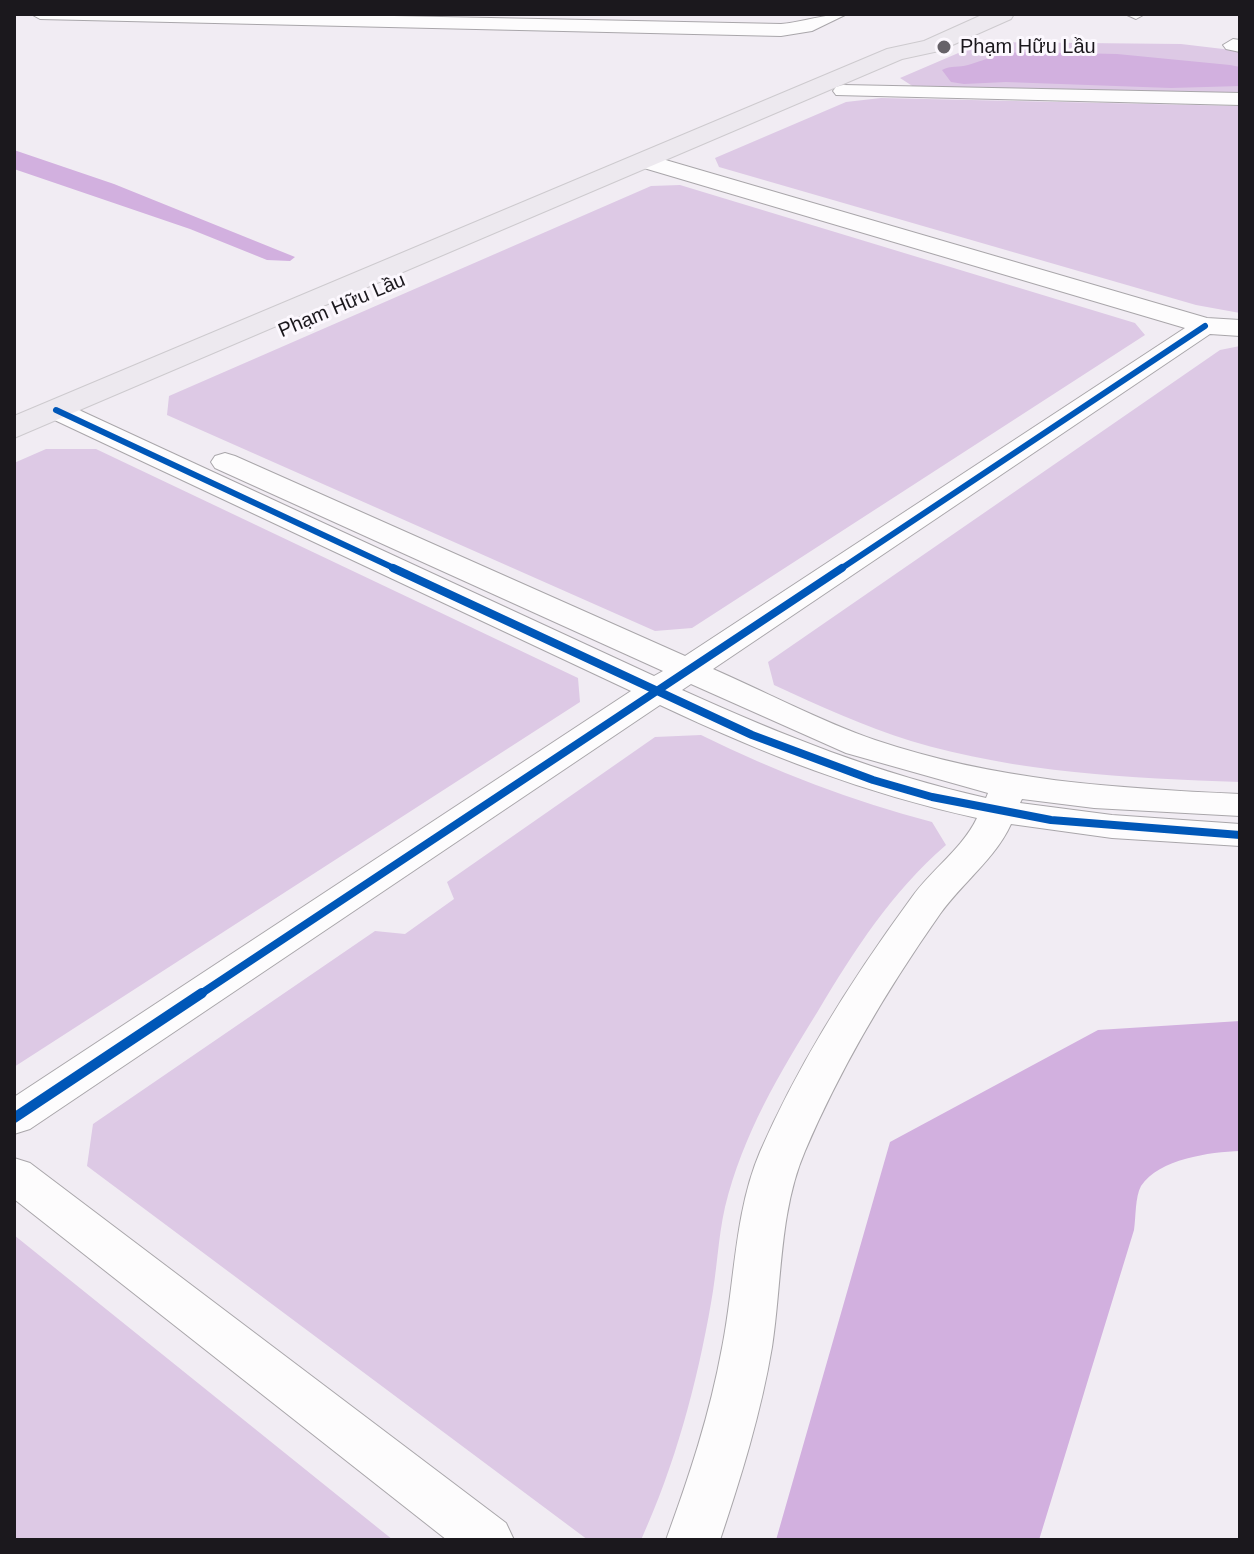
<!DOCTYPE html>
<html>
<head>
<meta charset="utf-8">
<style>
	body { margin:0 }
	#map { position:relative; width:1254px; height:1554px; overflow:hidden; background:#f1ecf3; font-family:Helvetica,sans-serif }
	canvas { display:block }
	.frame { position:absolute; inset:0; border:16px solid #1b181d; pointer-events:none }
</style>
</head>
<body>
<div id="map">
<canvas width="1254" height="1554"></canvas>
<div class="frame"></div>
</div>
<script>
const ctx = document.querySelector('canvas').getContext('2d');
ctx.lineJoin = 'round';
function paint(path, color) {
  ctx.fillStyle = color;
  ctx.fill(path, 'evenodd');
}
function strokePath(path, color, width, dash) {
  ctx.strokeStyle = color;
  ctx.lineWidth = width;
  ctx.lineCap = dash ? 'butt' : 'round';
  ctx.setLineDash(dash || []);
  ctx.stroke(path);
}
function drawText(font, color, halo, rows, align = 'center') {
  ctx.font = font + ' Helvetica,sans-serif';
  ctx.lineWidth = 6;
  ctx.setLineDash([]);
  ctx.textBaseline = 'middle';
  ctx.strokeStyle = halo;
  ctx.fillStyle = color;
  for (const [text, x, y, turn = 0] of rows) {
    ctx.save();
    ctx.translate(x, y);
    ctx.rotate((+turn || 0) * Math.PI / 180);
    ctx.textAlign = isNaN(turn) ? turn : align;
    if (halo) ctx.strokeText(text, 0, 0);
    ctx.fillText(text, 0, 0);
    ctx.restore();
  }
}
paint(new Path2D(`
	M 984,42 L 1181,44 L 1240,51 L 1240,94 L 914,87 L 900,78 Z
	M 881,98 L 1240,106 L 1240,313 L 1196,305 L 719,167 L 715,158 L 846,102 Z
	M 680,185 L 1135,323 L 1145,335 L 692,628 L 655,631 L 167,415 L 169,396 L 651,186 Z
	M 1240,346 L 1240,782 C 1130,778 1018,773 911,741 C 864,726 819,706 774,685 L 768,662 L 1220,350 Z
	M 46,449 L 96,449 L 578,678 L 580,702 L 14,1067 L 14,463 Z
	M 701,735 C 776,772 852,801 932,822 L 946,845 C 891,893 855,949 818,1011 C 779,1074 743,1134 725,1207 C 718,1238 717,1271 711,1303 C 697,1384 675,1465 641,1540 L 588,1540 L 87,1166 L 93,1124 L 375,931 L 405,934 L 454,899 L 447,882 L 655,737 Z
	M 14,1235 L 393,1540 L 14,1540 Z`), '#ddc9e5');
paint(new Path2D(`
	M 1025,52 L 1117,54 L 1230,65 L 1240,67 L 1240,86 L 1171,88 L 1006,82 L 964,84 L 951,82 L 942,70 C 951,65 959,68 968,65 C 991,58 999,53 1025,52 Z
	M 14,150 L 114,184 L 295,257 L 290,261 L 267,260 L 190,229 L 14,169 Z
	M 1240,1021 L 1240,1151 C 1210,1152 1159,1159 1141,1186 C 1135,1197 1136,1217 1134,1230 L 1039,1540 L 776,1540 L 890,1142 L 1098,1030 Z`), '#d2b0df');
const minor = new Path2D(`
	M 31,14 L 296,14 L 781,24 C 804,22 823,14 847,14 L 812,31 L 781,36 L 40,19 Z
	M 1125,14 L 1145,14 L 1136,19 Z
	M 1233,39 L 1240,40 L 1240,52 L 1226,49 L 1223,45 Z
	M 843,85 L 1240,93 L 1240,105 L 836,95 L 833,91 L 836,87 Z
	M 645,154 L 1207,318 L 1240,320 L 1240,336 L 1210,334 L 713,669 C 766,692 820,721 875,740 C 997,781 1113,788 1240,794 L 1240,816 L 1094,808 L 1022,799 L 1020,803 L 1112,815 L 1240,824 L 1240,846 L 1112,838 L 1011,824 C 995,859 962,883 940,914 C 888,988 841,1067 805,1151 C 779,1211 782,1283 772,1347 C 761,1413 741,1477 720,1540 L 666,1540 C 689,1477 710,1414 722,1348 C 735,1283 734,1213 760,1152 C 799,1062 854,976 912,897 C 932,869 962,849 977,818 C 863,793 764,754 660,705 L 30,1129 L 14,1134 L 14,1097 L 631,691 L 46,416 L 42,410 L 46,404 L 56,402 L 66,404 L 654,676 L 663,671 L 215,468 L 211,462 L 215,456 L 225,453 L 235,456 L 685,656 L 1185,328 L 637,166 L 634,161 ZM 691,684 L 846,753 L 988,793 L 986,798 C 879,774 781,735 682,690 Z
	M 14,1158 L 30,1163 L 506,1523 L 514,1540 L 447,1540 L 14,1199 Z`);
const major = new Path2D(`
	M 984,14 L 1014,14 L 1011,19 L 939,51 L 902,59 L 14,438 L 14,416 L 887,49 L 924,41 Z`);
strokePath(minor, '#a9a6aa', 2);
strokePath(major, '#cdcace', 2);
paint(minor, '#fdfcfd');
paint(major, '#ede9ef');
strokePath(new Path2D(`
	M 56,410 L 398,570
	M 839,570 L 1205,326`), '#0057b8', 6);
strokePath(new Path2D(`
	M 393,568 L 752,735 L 873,780 L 932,797 L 1051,820 L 1240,835
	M 199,995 L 842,568`), '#0057b8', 8);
strokePath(new Path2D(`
	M 14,1118 L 202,993`), '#0057b8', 10);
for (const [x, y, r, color] of [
	[944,47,8,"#666268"]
]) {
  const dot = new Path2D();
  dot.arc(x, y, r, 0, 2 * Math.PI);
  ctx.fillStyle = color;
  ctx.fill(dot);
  strokePath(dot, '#fcf8fe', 3);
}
drawText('20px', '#1b181d', '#fcf8fe', [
	["Phạm Hữu Lầu",960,47]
], 'left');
drawText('20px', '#1b181d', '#fcf8fe', [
	["Phạm Hữu Lầu",342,306,-23]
]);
</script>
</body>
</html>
